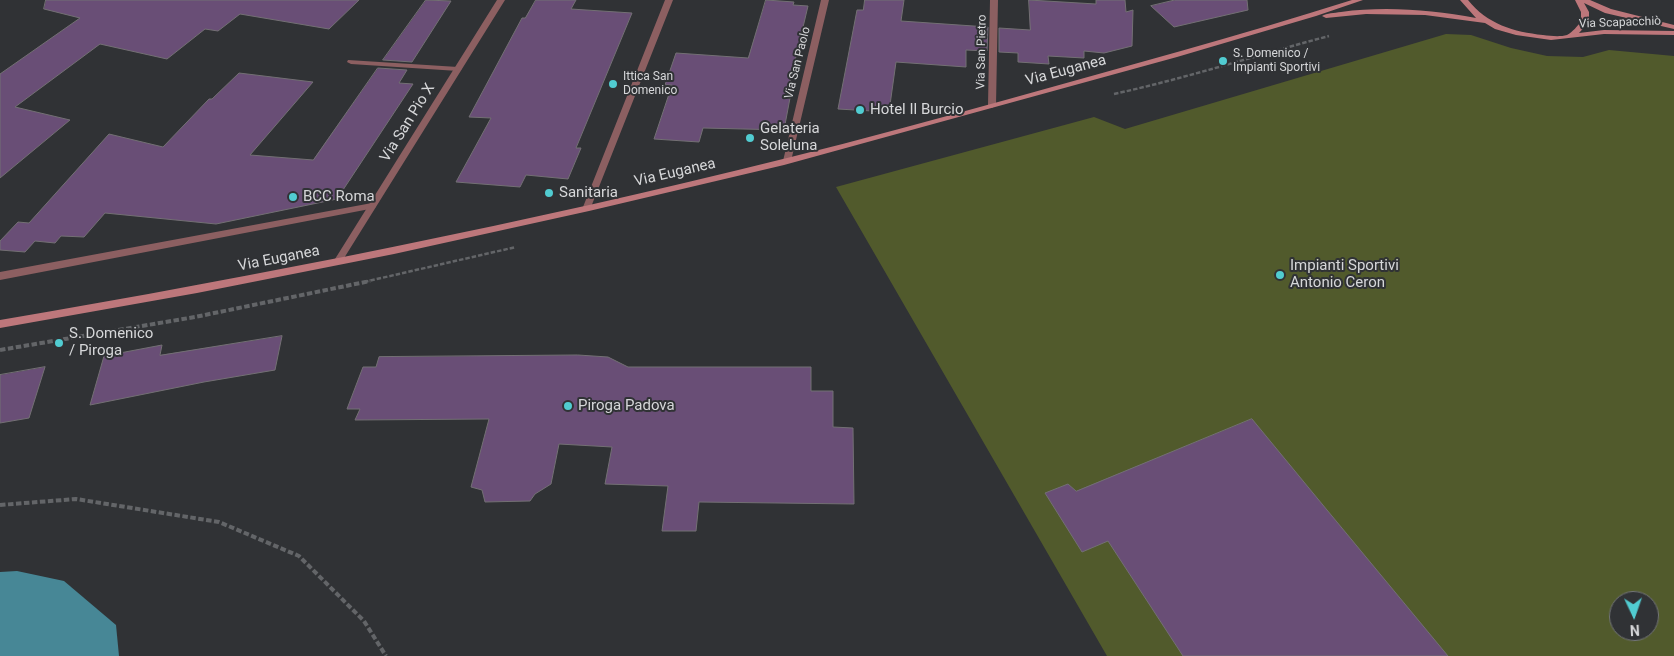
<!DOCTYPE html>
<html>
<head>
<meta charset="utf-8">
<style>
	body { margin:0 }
	#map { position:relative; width:1674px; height:656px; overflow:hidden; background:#303235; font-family:Roboto,sans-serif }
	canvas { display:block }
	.north { position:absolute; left:1609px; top:591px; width:50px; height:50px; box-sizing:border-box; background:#303235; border:1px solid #727477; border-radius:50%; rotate:177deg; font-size:14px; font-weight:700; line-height:20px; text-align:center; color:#d6d7d9 }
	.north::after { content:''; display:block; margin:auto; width:18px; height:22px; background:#51ccd1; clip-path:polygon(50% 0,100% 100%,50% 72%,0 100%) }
</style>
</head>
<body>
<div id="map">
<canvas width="1674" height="656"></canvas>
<div class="north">N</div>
</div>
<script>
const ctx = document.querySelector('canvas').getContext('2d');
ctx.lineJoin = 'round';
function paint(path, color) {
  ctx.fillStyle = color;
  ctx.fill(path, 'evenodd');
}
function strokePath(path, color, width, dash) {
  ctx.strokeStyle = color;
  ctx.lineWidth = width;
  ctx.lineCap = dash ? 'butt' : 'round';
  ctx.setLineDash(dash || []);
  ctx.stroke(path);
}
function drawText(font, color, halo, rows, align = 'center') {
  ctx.font = font + ' Roboto,sans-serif';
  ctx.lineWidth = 4;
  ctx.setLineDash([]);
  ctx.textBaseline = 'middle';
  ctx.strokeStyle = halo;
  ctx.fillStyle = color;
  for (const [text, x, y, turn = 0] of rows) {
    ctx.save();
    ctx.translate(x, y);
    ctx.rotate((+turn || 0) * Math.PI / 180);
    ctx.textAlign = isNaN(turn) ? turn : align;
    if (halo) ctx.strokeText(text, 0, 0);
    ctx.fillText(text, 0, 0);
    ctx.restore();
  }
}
paint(new Path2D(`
	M 1446,34 L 1471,35 L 1511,48 L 1547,56 L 1583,57 L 1609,50 L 1674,56 L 1674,656 L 1107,656 L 836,187 L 1094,117 L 1125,129 ZM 1619,601 L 1649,601 L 1649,631 L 1619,631 Z`), '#515a2c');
paint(new Path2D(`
	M 17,571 L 64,581 L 116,625 L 119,656 L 0,656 L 0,572 Z`), '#478796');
const building = new Path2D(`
	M 46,0 L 359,0 L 329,29 L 240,14 L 218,31 L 205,29 L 167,59 L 100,44 L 15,107 L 70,120 L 0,178 L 0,74 L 80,18 L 44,9 Z
	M 426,0 L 451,1 L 412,62 L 383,60 Z
	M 536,0 L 576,0 L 571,9 L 632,13 L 576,148 L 581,148 L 568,179 L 526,175 L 520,187 L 456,182 L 491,118 L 469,117 L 522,18 L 525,18 Z
	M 766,0 L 794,2 L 793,5 L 808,6 L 790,82 L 793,82 L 784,130 L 703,128 L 699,142 L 654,139 L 672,85 L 665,85 L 676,53 L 748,58 Z
	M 865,0 L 904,0 L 901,21 L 988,27 L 987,51 L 966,50 L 966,67 L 896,62 L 889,112 L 838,109 L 857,10 L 863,10 Z
	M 1029,0 L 1096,4 L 1096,0 L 1125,0 L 1126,12 L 1133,10 L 1132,46 L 1104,53 L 1084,51 L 1084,58 L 1048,56 L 1049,64 L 1018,62 L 1018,53 L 999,52 L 999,28 L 1030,30 Z
	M 1175,0 L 1247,0 L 1248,10 L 1174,27 L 1151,6 Z
	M 378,68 L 407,70 L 399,83 L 413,84 L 337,199 L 216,224 L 105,213 L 84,237 L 61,236 L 55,243 L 35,241 L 25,252 L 0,250 L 0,241 L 18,222 L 29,223 L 109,134 L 163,147 L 209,99 L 212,99 L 239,73 L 313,82 L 250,155 L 313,160 Z
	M 282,336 L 275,370 L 204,382 L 90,405 L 104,356 L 162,345 L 160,355 Z
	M 578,355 L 608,357 L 628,367 L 811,367 L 811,391 L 833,391 L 833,427 L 853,428 L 854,504 L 699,502 L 696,531 L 662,531 L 668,486 L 605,484 L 612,447 L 559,444 L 551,484 L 535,494 L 530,501 L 485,502 L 482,490 L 471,487 L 489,419 L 355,420 L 360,409 L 347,409 L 363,367 L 376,367 L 379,357 Z
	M 45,367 L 29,418 L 0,423 L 0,375 Z
	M 1252,419 L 1327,510 L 1448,656 L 1183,656 L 1108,541 L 1082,552 L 1045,493 L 1068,484 L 1076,491 Z`);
paint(building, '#694e76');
strokePath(building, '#737074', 1);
strokePath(new Path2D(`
	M 1114,94 C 1187,78 1257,55 1329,36
	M 364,282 L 516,247`), '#636568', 2.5, [4.5, 2]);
strokePath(new Path2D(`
	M 0,350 L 195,317 L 370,281
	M 0,505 L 76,499 L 219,522 L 299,556 L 364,621 L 386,656`), '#636568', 4, [5.5, 2.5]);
paint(new Path2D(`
	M 348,60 L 458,67 L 462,69 L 458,71 L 351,64 L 347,62 Z
	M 372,203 L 376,206 L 375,208 L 0,280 L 0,272 Z`), '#8c5f61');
paint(new Path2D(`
	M 497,0 L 505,0 L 341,263 L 335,263 L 333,261 L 335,259 Z
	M 665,0 L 673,0 L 591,207 L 590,209 L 584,209 L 583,207 Z
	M 821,0 L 829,0 L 791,161 L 787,164 L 783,161 Z
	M 990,0 L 998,0 L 996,105 L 992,108 L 988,105 Z`), '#8c5f61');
paint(new Path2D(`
	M 1352,0 L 1363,0 L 1316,16 L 1177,57 L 784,165 L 589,211 L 394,254 L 197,293 L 0,328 L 0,320 C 264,275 527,223 787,158 C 861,140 935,119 1009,99 C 1124,67 1238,36 1352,0 Z
	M 1460,0 L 1468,0 C 1487,24 1514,32 1543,35 C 1551,36 1560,37 1567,35 C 1573,32 1577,26 1581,22 L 1581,12 L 1575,0 L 1590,0 L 1611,9 L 1674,25 L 1674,29 L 1605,13 L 1584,3 L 1589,12 L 1589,22 L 1579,33 L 1604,30 L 1674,31 L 1674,35 L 1604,34 L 1551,40 L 1516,35 L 1495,29 L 1485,23 L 1425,15 L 1366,14 L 1326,18 L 1322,16 C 1327,13 1334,13 1341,12 C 1386,6 1432,10 1476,18 Z`), '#bd777b');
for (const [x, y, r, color] of [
	[1223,61,5,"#51ccd1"],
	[613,84,5,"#51ccd1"],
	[860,110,5,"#51ccd1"],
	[750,138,5,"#51ccd1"],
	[549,193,5,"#51ccd1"],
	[293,197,5,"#51ccd1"],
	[1280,275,5,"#51ccd1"],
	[59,343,5,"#51ccd1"],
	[568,406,5,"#51ccd1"]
]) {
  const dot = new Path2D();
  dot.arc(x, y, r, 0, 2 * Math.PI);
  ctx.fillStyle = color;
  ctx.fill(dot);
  strokePath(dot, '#303235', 2);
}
drawText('12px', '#d6d7d9', '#303235', [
	["Via Scapacchiò",1620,23,-2],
	["Via San Pietro",982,52,-89],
	["Via San Paolo",798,63,-76]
]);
drawText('12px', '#d6d7d9', '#303235', [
	["S. Domenico /",1233,54],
	["Impianti Sportivi",1233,68],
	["Ittica San",623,77],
	["Domenico",623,91]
], 'left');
drawText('15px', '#d6d7d9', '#303235', [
	["Via Euganea",1066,71,-15],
	["Via San Pio X",408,123,-58],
	["Via Euganea",675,173,-13],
	["Via Euganea",279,259,-11]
]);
drawText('15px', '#d6d7d9', '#303235', [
	["Hotel Il Burcio",870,110],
	["Gelateria",760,129],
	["Soleluna",760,146],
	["Sanitaria",559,193],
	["BCC Roma",303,197],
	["Impianti Sportivi",1290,266],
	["Antonio Ceron",1290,283],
	["S. Domenico",69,334],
	["/ Piroga",69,351],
	["Piroga Padova",578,406]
], 'left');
</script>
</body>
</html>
